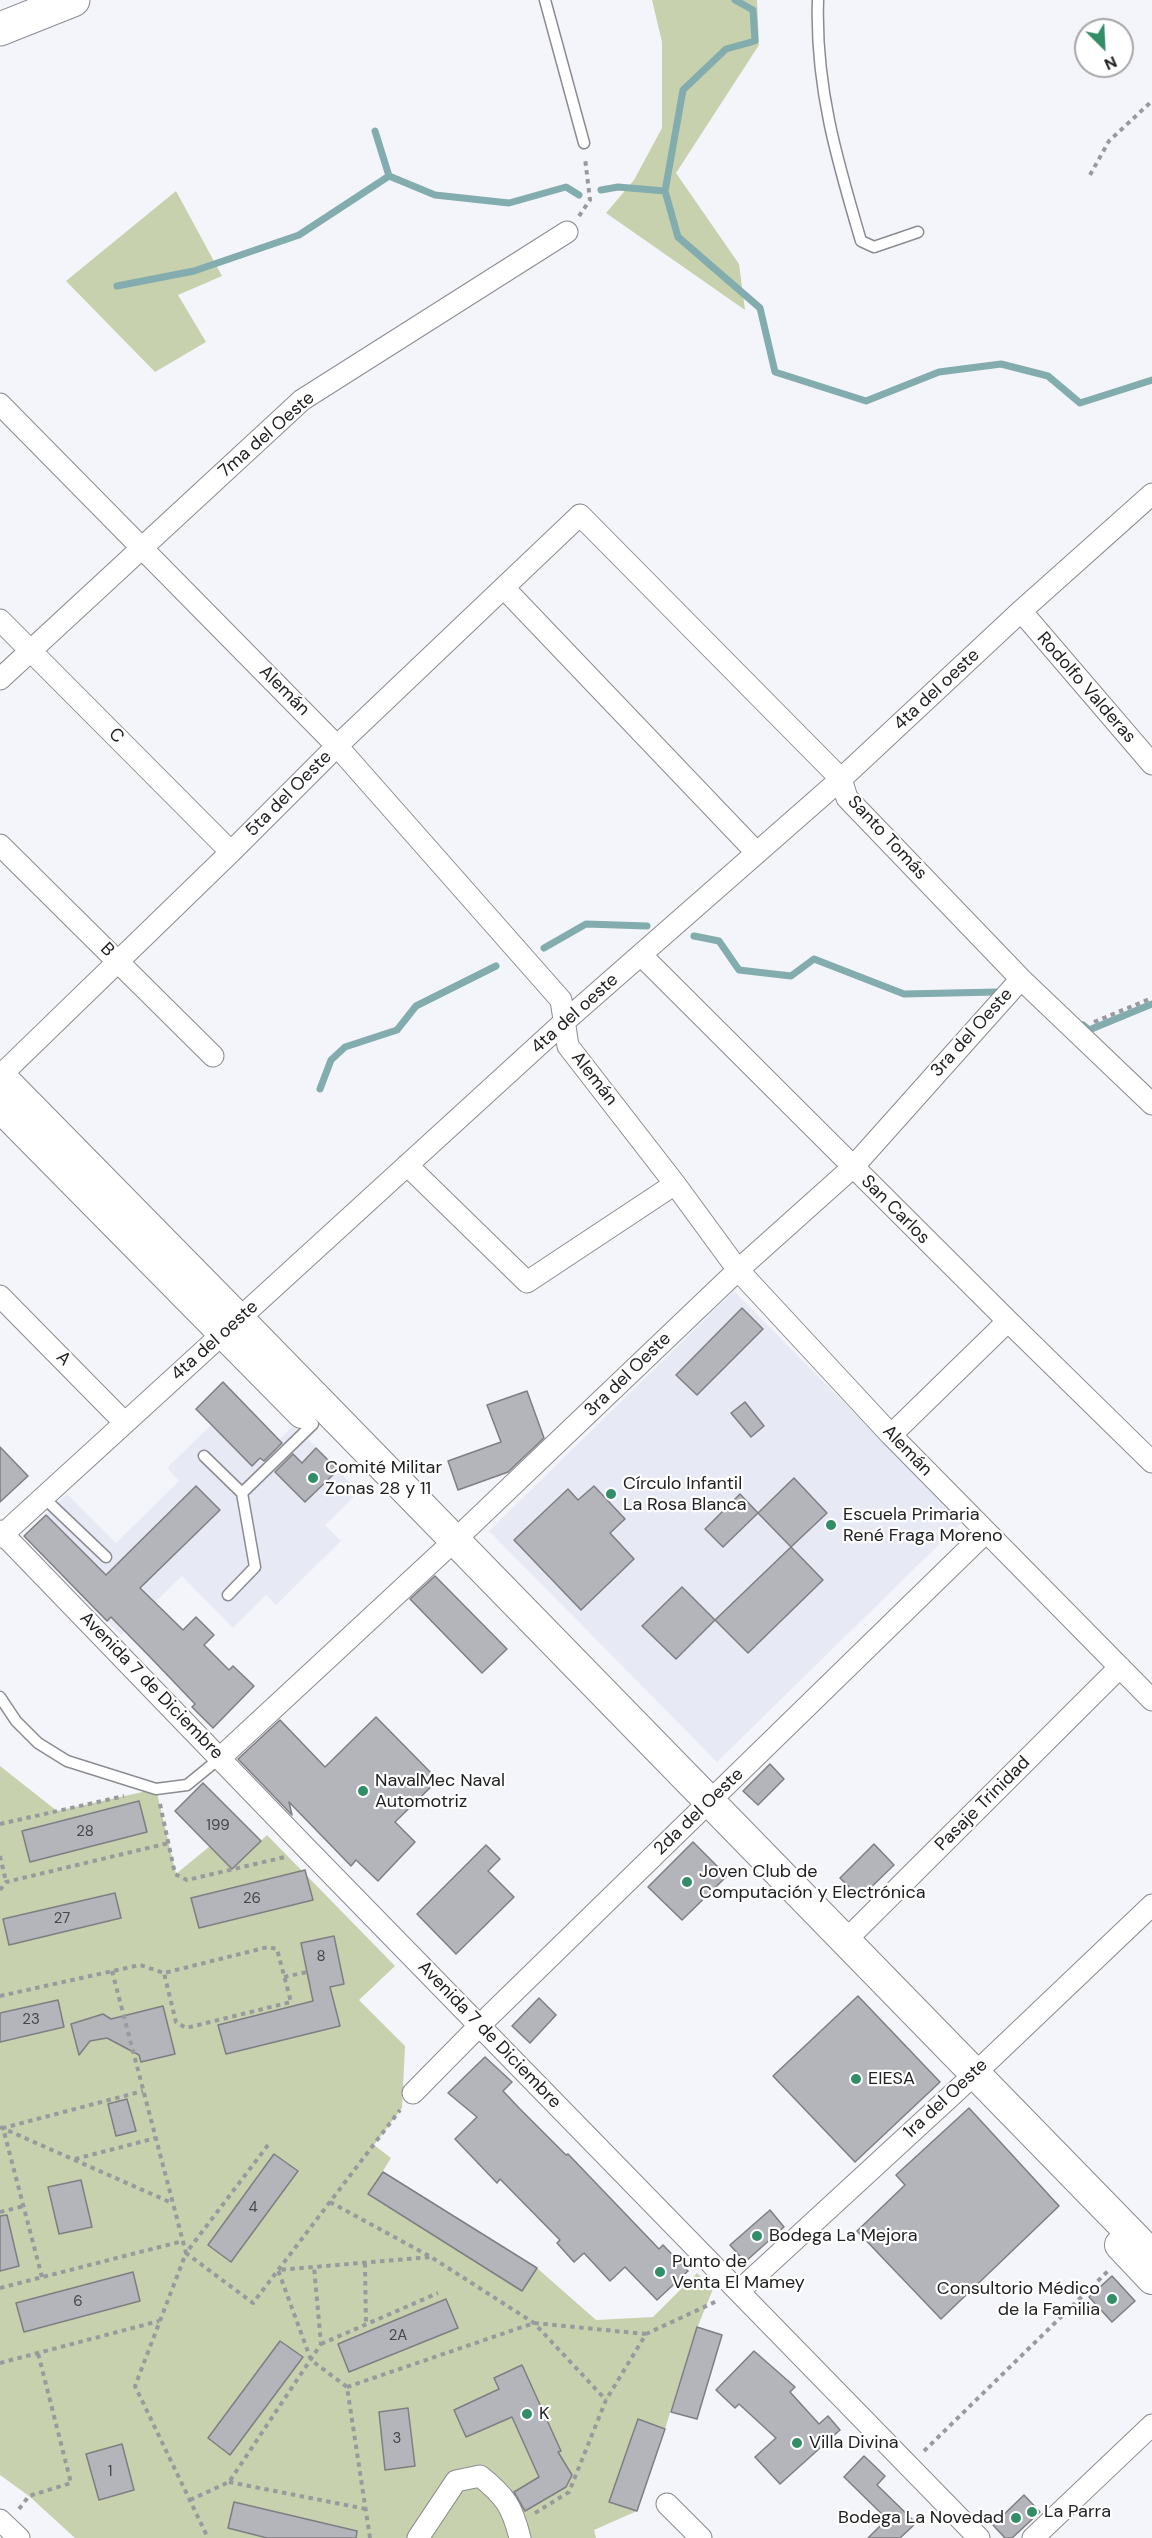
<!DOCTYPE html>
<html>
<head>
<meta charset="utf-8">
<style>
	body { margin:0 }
	#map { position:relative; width:1152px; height:2538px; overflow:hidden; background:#f4f5fa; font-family:"DM Sans",sans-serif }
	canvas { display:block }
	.north { position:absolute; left:1074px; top:18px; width:60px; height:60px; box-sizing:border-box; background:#fff; border:2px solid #a6a6a7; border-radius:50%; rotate:156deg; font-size:16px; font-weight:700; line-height:24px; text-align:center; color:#212123 }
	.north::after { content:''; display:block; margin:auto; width:21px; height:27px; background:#318e66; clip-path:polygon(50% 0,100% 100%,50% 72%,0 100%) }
</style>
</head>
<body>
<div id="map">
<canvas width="1152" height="2538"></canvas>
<div class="north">N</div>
</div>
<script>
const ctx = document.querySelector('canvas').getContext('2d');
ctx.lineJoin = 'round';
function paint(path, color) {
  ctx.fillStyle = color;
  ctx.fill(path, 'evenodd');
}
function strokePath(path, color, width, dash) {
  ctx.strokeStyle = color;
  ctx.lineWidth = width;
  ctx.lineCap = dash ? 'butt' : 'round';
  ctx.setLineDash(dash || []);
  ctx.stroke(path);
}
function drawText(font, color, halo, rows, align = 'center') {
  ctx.font = font + ' "DM Sans",sans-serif';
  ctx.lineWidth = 4.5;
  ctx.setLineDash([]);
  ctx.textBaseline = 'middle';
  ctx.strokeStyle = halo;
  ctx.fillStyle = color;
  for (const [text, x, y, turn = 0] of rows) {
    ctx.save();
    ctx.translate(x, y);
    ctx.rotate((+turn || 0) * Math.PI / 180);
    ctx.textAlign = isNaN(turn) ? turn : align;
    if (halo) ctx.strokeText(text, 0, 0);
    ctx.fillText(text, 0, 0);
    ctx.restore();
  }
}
paint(new Path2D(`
	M 734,1291 L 962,1522 L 717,1762 L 489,1531 Z
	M 211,1425 L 252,1466 L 294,1425 L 317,1448 L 284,1480 L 338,1470 L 359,1492 L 325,1525 L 341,1541 L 276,1605 L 266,1595 L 233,1628 L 182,1576 L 121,1635 L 24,1536 L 67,1494 L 116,1543 L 179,1481 L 167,1468 Z`), '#e7e9f5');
paint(new Path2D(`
	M 652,0 L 757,0 L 759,45 L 676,173 L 739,264 L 745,310 L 606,213 L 634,180 L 662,128 L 662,42 Z
	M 176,191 L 222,276 L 178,295 L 206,342 L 155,372 L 66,281 Z
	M 0,1766 L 57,1811 L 156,1789 L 176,1874 L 210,1846 L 232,1868 L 267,1835 L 395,1966 L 359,2000 L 405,2046 L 402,2108 L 374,2145 L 391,2158 L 368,2195 L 522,2291 L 537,2268 L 596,2320 L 653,2317 L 697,2273 L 713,2289 L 693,2338 L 665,2429 L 637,2420 L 610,2502 L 637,2511 L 594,2530 L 596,2538 L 75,2538 L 29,2496 L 0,2475 Z`), '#c7d1ad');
strokePath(new Path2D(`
	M 735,0 L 753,10 L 755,41 L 726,49 L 683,90 L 665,191 L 678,237 L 760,308 L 775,372 L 866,401 L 939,372 L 1001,364 L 1048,376 L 1080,403 L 1152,380
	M 375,131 L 389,176
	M 601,190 L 618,187 L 665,191
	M 117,286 L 194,271 L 299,235 L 389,176 L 435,195 L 509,203 L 566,187 L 579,195
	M 694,936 L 719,941 L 739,970 L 791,976 L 814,959 L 904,994 L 997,992
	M 544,948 L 586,924 L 647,926
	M 1083,1025 L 1089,1030 L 1152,1004
	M 320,1089 L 331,1060 L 345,1047 L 397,1030 L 416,1006 L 496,966`), '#83acae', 7);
const building = new Path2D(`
	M 742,1308 L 763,1329 L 697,1395 L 676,1375 Z
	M 223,1382 L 282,1443 L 264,1461 L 260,1458 L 252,1466 L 196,1409 Z
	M 527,1391 L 544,1438 L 508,1472 L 458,1490 L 448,1461 L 501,1442 L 487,1405 Z
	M 745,1402 L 764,1426 L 751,1437 L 731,1413 Z
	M 0,1447 L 28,1476 L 0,1502 Z
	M 316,1448 L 338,1470 L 305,1502 L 275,1472 L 293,1454 L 302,1463 Z
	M 794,1478 L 827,1513 L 791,1547 L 823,1580 L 748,1653 L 715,1620 L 676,1659 L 642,1626 L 682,1587 L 715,1620 L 791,1547 L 758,1513 L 723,1547 L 705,1529 L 740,1494 L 758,1513 Z
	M 196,1486 L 220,1510 L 140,1588 L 183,1630 L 196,1617 L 214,1635 L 204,1645 L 229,1670 L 233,1666 L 254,1686 L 213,1728 L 192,1707 L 195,1704 L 152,1659 L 111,1617 L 107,1621 L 24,1536 L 46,1515 L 106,1575 Z
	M 594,1486 L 625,1519 L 610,1533 L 634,1559 L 581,1610 L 514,1540 L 568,1489 L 578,1500 Z
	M 435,1576 L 507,1649 L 482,1673 L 410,1599 Z
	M 376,1717 L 438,1780 L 395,1822 L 415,1842 L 378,1881 L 356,1860 L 351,1866 L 289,1802 L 292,1815 L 238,1759 L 280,1720 L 325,1767 Z
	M 770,1764 L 784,1779 L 758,1805 L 743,1791 Z
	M 203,1783 L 261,1841 L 232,1869 L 175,1811 Z
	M 139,1801 L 147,1832 L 30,1862 L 22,1831 Z
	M 693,1842 L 727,1876 L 682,1920 L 648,1887 Z
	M 874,1844 L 894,1865 L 860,1898 L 840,1878 Z
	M 486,1845 L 500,1859 L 488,1871 L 514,1897 L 456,1954 L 417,1914 Z
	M 305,1870 L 313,1900 L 199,1928 L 191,1898 Z
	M 115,1893 L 121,1918 L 9,1945 L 3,1919 Z
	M 334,1936 L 344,1984 L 330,1987 L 340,2026 L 226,2054 L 218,2025 L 313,2001 L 301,1943 Z
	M 858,1996 L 940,2082 L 855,2162 L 773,2076 Z
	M 539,1998 L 556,2015 L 530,2043 L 512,2026 Z
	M 58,2000 L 64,2027 L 0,2042 L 0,2013 Z
	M 163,2006 L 175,2054 L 141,2062 L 139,2055 L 107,2038 L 90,2041 L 79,2055 L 71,2024 L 103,2014 L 111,2019 Z
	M 485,2057 L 512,2082 L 503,2091 L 519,2108 L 566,2155 L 568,2154 L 659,2249 L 663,2245 L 688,2271 L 657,2300 L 625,2267 L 610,2281 L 584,2253 L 574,2262 L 557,2243 L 560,2240 L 500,2179 L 497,2183 L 455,2139 L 477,2117 L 448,2093 Z
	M 127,2099 L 136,2131 L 116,2136 L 108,2104 Z
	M 969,2108 L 1059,2206 L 941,2319 L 857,2231 L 905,2185 L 896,2175 Z
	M 274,2154 L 298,2171 L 231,2262 L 208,2245 Z
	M 383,2172 L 537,2268 L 522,2291 L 368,2194 Z
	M 81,2180 L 92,2227 L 59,2234 L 48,2187 Z
	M 770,2210 L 784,2227 L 745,2262 L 730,2245 Z
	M 7,2215 L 19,2266 L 0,2271 L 0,2216 Z
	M 133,2272 L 140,2301 L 24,2332 L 16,2303 Z
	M 1112,2276 L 1135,2301 L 1112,2322 L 1089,2297 Z
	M 446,2299 L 458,2328 L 349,2372 L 338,2344 Z
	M 697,2327 L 722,2335 L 697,2419 L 671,2412 Z
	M 280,2341 L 303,2357 L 230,2455 L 208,2438 Z
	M 754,2351 L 795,2387 L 790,2392 L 819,2424 L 828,2416 L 840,2430 L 780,2484 L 755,2457 L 776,2438 L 739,2404 L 735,2408 L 716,2390 Z
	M 522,2365 L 561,2451 L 558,2452 L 572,2475 L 566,2487 L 525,2511 L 514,2492 L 539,2477 L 512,2417 L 466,2437 L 454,2410 L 499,2389 L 494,2378 Z
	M 408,2408 L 415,2466 L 385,2470 L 379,2412 Z
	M 638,2419 L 665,2429 L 637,2511 L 609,2502 Z
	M 122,2444 L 134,2490 L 99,2500 L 86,2454 Z
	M 864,2456 L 885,2476 L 877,2485 L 916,2523 L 900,2538 L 868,2538 L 887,2519 L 844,2477 Z
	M 1024,2495 L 1040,2512 L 1012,2538 L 1005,2538 L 993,2525 Z
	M 234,2502 L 357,2531 L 356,2538 L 267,2538 L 228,2528 Z`);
paint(building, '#b4b5ba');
strokePath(building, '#7e7e83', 1.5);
const lane = new Path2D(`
	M 545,0 L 584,143
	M 818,0 C 815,86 837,160 861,241 L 874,247 L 918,232
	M 204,1456 L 242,1493
	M 43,1497 L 106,1557
	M 228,1595 L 255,1567 L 242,1493 L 313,1424
	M 0,1697 L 16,1721 L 38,1743 L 67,1761 L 156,1789 L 187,1785 L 220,1758`);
const street = new Path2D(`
	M 0,404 L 337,746 L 561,1000 L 568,1046 L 675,1184 L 738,1270 L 891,1435 L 1152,1700
	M 504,588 L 757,853
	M 1021,611 L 1152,764
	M 0,620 L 231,852
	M 0,679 L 302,400 L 567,232
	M 0,845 L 213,1056
	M 641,955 L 1008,1321 L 1152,1462
	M 0,1076 L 231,852 L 337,746 L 580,515 L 841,779 L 847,798 L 1021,979 L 1152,1104
	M 407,1165 L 527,1282 L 675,1184
	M 0,1296 L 125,1423
	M 891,1435 L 1008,1321
	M 0,1531 L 309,1851 L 979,2538
	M 0,1537 L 564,1022 L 841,779 L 1021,611 L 1152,494
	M 220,1758 L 454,1541 L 738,1270 L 853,1167 L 1021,979
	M 845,1941 L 1120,1667
	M 413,2093 L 480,2025 L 986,1532
	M 739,2291 L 965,2083 L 1152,1905
	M 667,2504 L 701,2538
	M 0,2520 L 19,2538
	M 418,2538 L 456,2481 L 480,2476 C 505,2496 512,2506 520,2538
	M 1033,2538 L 1152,2425`);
const secondary = new Path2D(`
	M 0,1076 L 239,1319 L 1152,2255
	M 0,1107 L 302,1413
	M 1120,2245 L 1152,2279`);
const highway = new Path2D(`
	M 0,29 L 73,0`);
strokePath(lane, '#8b8c91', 13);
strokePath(street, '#8b8c91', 23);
strokePath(secondary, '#8b8c91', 32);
strokePath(highway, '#8b8c91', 35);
strokePath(new Path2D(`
	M 1090,175 L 1109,141 L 1152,101
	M 579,216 L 590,200 L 585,158
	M 1094,1022 L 1152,998
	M 160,1804 L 175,1874 L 187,1880 L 285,1857
	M 0,1824 L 124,1796
	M 0,1856 L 6,1882
	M 0,1890 L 6,1882 L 169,1843
	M 112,1971 L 186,2253 L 135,2386 L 208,2538
	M 284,1977 L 307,1972
	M 0,1996 L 140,1965 L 164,1973 L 268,1947 L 277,1949 L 291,2002 L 186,2028 L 176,2022 L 164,1973
	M 0,2127 L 172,2203
	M 268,2145 L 186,2253 L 253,2303 L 400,2110
	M 75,2159 L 156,2138
	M 330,2202 L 431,2257 L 534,2323 L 606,2400
	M 0,2212 L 24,2206
	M 365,2263 L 366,2325
	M 42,2277 L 3,2128 L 143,2091
	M 0,2288 L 183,2241
	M 321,2344 L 438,2293
	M 0,2363 L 159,2321
	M 347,2387 L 534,2323 L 646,2334
	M 924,2451 L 1109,2270
	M 229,2482 L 366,2509
	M 190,2500 L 229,2482 L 321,2344 L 314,2267
	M 19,2509 L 29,2496 L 71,2483 L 38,2353
	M 535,2513 L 569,2492 L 606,2400 L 646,2334 L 717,2301
	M 370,2538 L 347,2387 L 311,2360 L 278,2270 L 431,2257`), '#999a9e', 4, [4.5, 4.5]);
strokePath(lane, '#fff', 10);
strokePath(street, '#fff', 21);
strokePath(secondary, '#fff', 30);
strokePath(highway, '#fff', 33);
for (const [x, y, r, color] of [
	[313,1478,6,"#318e66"],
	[611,1494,6,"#318e66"],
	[831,1525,6,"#318e66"],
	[363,1791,6,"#318e66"],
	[687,1882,6,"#318e66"],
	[856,2079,6,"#318e66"],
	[757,2236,6,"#318e66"],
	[660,2272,6,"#318e66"],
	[1112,2299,6,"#318e66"],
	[527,2414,6,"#318e66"],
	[797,2443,6,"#318e66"],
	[1032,2512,6,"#318e66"],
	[1016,2518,6,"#318e66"]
]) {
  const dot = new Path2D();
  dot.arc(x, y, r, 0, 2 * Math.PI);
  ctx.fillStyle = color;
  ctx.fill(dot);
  strokePath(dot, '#fff', 2);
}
drawText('15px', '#464649', null, [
	["199",218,1826],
	["28",85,1832],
	["26",252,1899],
	["27",62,1919],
	["8",321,1957],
	["23",31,2020],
	["4",253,2208],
	["6",78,2302],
	["2A",398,2336],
	["3",397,2439],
	["1",110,2472]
]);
drawText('18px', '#212123', '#fff', [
	["7ma del Oeste",267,435,-41],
	["Rodolfo Valderas",1086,688,49],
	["4ta del oeste",937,690,-43],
	["Alemán",284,691,45],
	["C",116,736,45],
	["5ta del Oeste",289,794,-45],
	["Santo Tomás",887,838,47],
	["B",107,950,45],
	["4ta del oeste",575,1014,-42],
	["3ra del Oeste",972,1033,-48],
	["Alemán",594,1079,52],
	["San Carlos",895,1210,45],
	["4ta del oeste",215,1341,-42],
	["A",63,1359,45],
	["3ra del Oeste",628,1375,-44],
	["Alemán",907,1451,46],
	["Avenida 7 de Diciembre",151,1686,46],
	["Pasaje Trinidad",983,1804,-45],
	["2da del Oeste",699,1812,-44],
	["Avenida 7 de Diciembre",489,2035,46],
	["1ra del Oeste",946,2099,-43]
]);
drawText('18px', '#212123', '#fff', [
	["Comité Militar",325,1468],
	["Zonas 28 y 11",325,1489],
	["Círculo Infantil",623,1484],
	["La Rosa Blanca",623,1505],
	["Escuela Primaria",843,1515],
	["René Fraga Moreno",843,1536],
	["NavalMec Naval",375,1781],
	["Automotriz",375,1802],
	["Joven Club de",699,1872],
	["Computación y Electrónica",699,1893],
	["EIESA",868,2079],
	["Bodega La Mejora",769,2236],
	["Punto de",672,2262],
	["Venta El Mamey",672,2283],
	["Consultorio Médico",1100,2289,"right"],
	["de la Familia",1100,2310,"right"],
	["K",539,2414],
	["Villa Divina",809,2443],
	["La Parra",1044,2512],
	["Bodega La Novedad",1004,2518,"right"]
], 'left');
</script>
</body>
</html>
